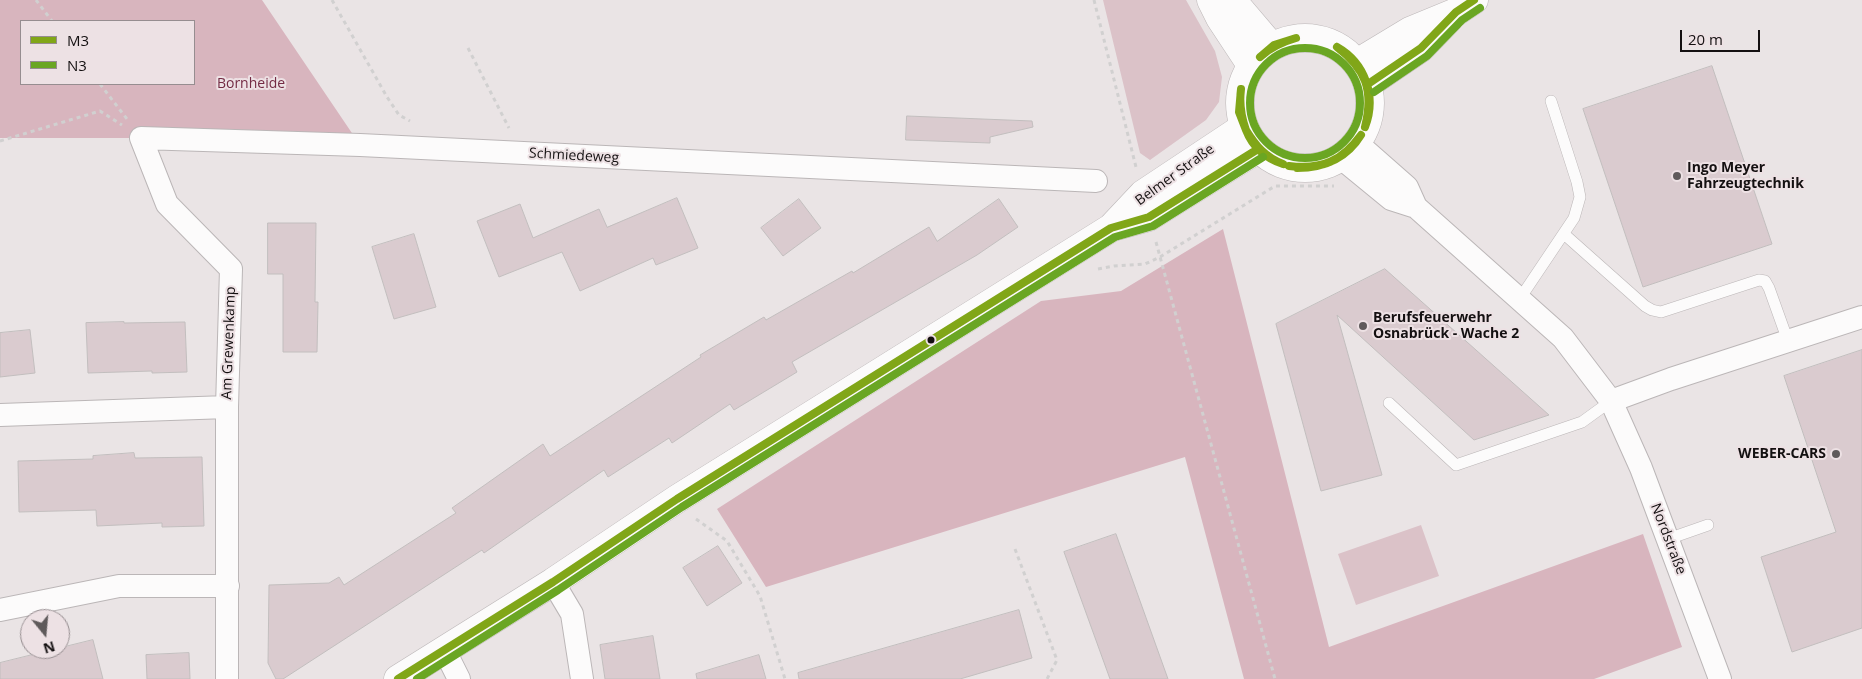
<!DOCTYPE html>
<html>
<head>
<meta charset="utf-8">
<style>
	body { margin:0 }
	#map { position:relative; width:1862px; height:679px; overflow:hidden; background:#eae4e5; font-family:"Open Sans",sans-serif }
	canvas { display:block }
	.legend { position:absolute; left:20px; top:20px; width:175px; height:65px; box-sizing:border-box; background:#ede1e4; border:1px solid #968d90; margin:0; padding:6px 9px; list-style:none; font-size:15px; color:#141011 }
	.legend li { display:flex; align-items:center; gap:10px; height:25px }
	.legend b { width:25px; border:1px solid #968d90 }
	.north { position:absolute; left:20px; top:609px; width:50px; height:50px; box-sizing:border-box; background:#ede1e4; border:1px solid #968d90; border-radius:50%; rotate:163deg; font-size:14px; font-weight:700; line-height:20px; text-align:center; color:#141011 }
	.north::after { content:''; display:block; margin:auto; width:18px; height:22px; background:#5f5a5b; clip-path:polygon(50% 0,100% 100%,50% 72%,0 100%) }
	.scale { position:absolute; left:1680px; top:30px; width:80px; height:22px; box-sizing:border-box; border:2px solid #141011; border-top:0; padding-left:6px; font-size:15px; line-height:18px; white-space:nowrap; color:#141011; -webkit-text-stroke:4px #ede1e4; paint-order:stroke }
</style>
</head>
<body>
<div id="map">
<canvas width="1862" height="679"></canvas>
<ul class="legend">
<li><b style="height:6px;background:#81a618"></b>M3</li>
<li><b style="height:6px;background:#6aa623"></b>N3</li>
</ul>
<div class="north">N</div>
<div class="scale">20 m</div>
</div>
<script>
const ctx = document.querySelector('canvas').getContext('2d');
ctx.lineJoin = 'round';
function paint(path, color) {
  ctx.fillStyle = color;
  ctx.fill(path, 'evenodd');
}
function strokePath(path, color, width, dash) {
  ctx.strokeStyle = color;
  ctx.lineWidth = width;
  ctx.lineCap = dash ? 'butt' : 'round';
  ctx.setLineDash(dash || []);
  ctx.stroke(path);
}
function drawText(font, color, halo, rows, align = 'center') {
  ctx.font = font + ' "Open Sans",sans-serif';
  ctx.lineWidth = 4;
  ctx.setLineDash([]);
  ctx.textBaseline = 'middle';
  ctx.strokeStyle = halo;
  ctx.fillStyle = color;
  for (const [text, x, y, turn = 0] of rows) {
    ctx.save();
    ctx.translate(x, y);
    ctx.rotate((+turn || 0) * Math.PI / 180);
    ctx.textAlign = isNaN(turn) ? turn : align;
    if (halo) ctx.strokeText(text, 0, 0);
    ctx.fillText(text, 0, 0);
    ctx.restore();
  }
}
paint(new Path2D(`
	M 1103,0 L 1186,0 L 1215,51 L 1222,77 L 1219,102 L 1206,120 L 1150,160 L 1140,153 Z
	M 1421,525 L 1439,576 L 1356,605 L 1338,554 Z`), '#dbc2c8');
paint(new Path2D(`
	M 0,0 L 262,0 L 360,145 L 141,138 L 0,138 ZM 21,21 L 194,21 L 194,84 L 21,84 Z
	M 1223,229 L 1329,647 L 1643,534 L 1682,647 L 1594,679 L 1244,679 L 1185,457 L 766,587 L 717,509 L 1041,301 L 1121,291 Z`), '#d8b5be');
const building = new Path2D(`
	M 1712,66 L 1772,244 L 1643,287 L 1583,109 Z
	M 907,116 L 1032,121 L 1033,127 L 990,137 L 990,143 L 906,140 Z
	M 677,198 L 698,248 L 656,265 L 653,258 L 580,291 L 562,252 L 499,277 L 477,221 L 520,204 L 533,238 L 599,209 L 607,227 Z
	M 799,199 L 821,228 L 783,256 L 761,228 Z
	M 999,199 L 1018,227 L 977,255 L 792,362 L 797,372 L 734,410 L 730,404 L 672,443 L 669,438 L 608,477 L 604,470 L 484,553 L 482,550 L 283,679 L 276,679 L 268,663 L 269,585 L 329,583 L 339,577 L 344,585 L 456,513 L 452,508 L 543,444 L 550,456 L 701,357 L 700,355 L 764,317 L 766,320 L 852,271 L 853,273 L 929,227 L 937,241 Z
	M 268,223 L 316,223 L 315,302 L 318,302 L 317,352 L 283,352 L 283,274 L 268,274 Z
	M 414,234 L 436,307 L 394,319 L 372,247 Z
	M 1385,269 L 1549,415 L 1474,440 L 1337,315 L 1382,475 L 1321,491 L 1276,324 Z
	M 124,322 L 124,323 L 185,322 L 187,372 L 152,373 L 152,371 L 88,373 L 86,323 Z
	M 30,330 L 35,373 L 0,377 L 0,333 Z
	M 1862,350 L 1862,628 L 1792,652 L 1761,557 L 1836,532 L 1784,376 Z
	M 134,453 L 135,458 L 202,457 L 204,526 L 162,527 L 162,523 L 97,526 L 96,510 L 19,512 L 18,461 L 93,459 L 93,456 Z
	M 1116,534 L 1168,679 L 1110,679 L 1064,552 Z
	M 718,546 L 742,583 L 707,606 L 683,568 Z
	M 1019,610 L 1032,658 L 960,679 L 799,679 L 798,673 Z
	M 653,636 L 660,679 L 605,679 L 600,645 Z
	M 93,640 L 103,679 L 0,679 L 0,663 Z
	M 189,653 L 190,679 L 147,679 L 146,655 Z
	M 759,655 L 766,679 L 697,679 L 696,674 Z`);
paint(building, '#dacbcf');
strokePath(building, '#c2bebe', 1);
const service = new Path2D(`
	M 1564,234 L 1645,306 L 1652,310 L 1661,312 L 1759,280 L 1765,281 L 1769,288 L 1788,341
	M 1519,300 L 1574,218 L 1580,197 L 1577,182 L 1551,101
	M 1389,403 L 1456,465 L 1582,422 L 1611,401
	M 1668,539 L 1708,525`);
const minor = new Path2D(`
	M 1357,143 L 1407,187 L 1416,207 L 1563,338 L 1611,401 L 1641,468 L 1720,679
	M 1341,158 L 1391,199 L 1416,207
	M 1611,401 L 1671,379 L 1862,317
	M 0,415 L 227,407
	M 553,582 L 572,614 L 582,679
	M 0,610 L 119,586 L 228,586
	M 444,649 L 459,679
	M 227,679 L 227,407 L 231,269 L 167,204 L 141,138 L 360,145 L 1096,181`);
const tertiary = new Path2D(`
	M 1211,0 L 1220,18 L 1251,65
	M 1232,0 L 1272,47
	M1240 103a65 65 0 1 1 130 0a65 65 0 1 1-130 0Z
	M 1357,63 L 1410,31 L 1456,12 L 1474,0
	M 1368,84 L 1421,48 L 1448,20
	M 1113,227 L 1149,217 L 1258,149
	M 398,679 L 553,582 L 677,499 L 1111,228 L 1143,194 L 1244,127`);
strokePath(service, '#bbb6b7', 12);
strokePath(minor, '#bbb6b7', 24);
strokePath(tertiary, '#bbb6b7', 29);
strokePath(new Path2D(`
	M 36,0 L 52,21
	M 332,0 L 387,97 L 399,115 L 410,121
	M 1094,0 L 1136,167
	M 468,48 L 509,128
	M 100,84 L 127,119
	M 0,141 L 100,111 L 122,125
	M 1156,242 L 1275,679
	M 1098,269 L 1114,266 L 1145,264 L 1160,257 L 1275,186 L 1334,186
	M 696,519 L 727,541 L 760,596 L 785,679
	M 1015,549 L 1057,660 L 1047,679`), '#d1d0d0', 3, [4, 4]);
strokePath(service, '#fcfbfb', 11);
strokePath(minor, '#fcfbfb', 22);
strokePath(tertiary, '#fcfbfb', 28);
strokePath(new Path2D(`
	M 1337,47 C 1365,63 1377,96 1365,127
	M 1337,47 C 1366,69 1374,91 1365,127
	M 1260,57 L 1274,45 L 1296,38
	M 1260,57 C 1271,47 1282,42 1296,38
	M 1368,84 L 1421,48 L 1456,12 L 1474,0
	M 1241,89 C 1239,104 1241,116 1246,130
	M 1241,89 L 1239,112 L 1246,130
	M 1246,130 C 1256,146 1265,157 1283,164
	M 1246,130 C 1253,148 1265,158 1283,164
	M 1289,166 C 1322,170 1342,161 1361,135
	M 1297,168 C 1324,168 1347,158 1361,135
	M 398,679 L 553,582 L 677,499 L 1111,228 L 1149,217 L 1258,149`), '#81a618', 8);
strokePath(new Path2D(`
	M1250 103a55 55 0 1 1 110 0a55 55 0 1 1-110 0Z
	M 1374,92 L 1427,56 L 1462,20 L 1480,8
	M 417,679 L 558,590 L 682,507 L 1115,237 L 1153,226 L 1263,157`), '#6aa623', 8);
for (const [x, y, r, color] of [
	[1677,176,5,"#5f5a5b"],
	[1363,326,5,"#5f5a5b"],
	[931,340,4.5,"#141011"],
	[1836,454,5,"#5f5a5b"]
]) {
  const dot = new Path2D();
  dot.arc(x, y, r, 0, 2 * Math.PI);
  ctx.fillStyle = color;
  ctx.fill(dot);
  strokePath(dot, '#ede1e4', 2);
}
drawText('14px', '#742b44', '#ede1e4', [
	["Bornheide",251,84]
]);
drawText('14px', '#141011', '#ede1e4', [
	["Schmiedeweg",574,156,3],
	["Belmer Straße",1175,175,-36],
	["Am Grewenkamp",229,343,-88],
	["Nordstraße",1668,539,69]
]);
drawText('bold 14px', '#141011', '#ede1e4', [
	["Ingo Meyer",1687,168],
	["Fahrzeugtechnik",1687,184],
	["Berufsfeuerwehr",1373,318],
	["Osnabrück - Wache 2",1373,334],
	["WEBER-CARS",1826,454,"right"]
], 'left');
</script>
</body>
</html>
